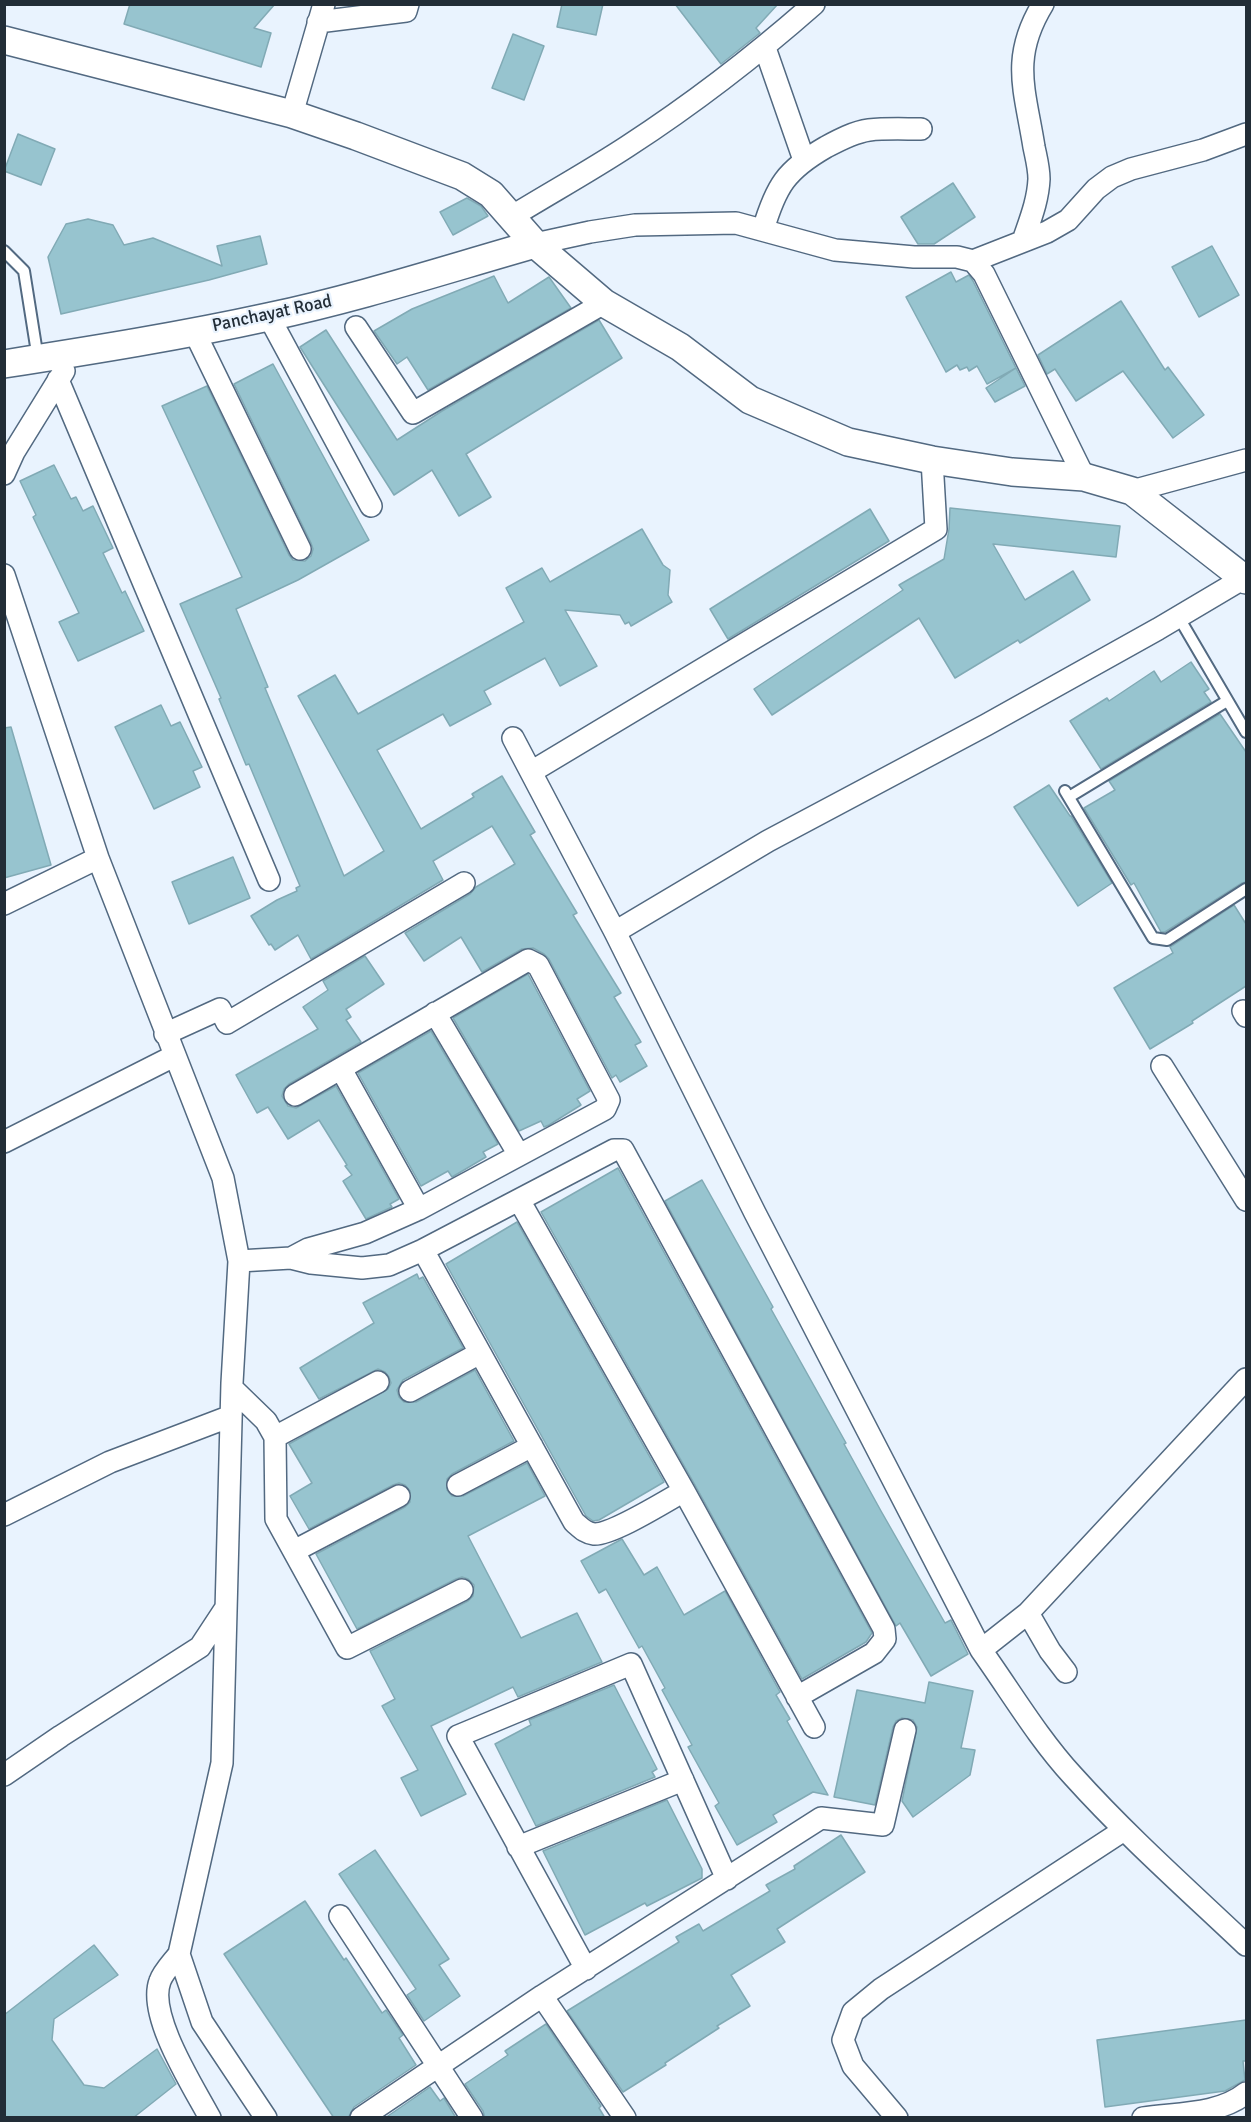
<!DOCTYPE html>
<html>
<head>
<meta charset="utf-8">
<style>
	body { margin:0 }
	#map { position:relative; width:1251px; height:2122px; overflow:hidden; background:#e9f3fe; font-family:Signika,sans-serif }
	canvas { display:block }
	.frame { position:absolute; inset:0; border:6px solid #222d37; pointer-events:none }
</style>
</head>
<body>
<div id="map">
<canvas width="1251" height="2122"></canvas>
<div class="frame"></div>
</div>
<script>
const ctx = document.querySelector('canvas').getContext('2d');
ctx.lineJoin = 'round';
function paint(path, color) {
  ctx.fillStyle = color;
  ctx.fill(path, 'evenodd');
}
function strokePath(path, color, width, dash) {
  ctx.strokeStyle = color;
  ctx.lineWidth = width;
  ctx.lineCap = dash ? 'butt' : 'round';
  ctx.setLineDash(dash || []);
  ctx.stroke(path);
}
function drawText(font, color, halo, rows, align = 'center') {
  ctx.font = font + ' Signika,sans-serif';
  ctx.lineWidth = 4.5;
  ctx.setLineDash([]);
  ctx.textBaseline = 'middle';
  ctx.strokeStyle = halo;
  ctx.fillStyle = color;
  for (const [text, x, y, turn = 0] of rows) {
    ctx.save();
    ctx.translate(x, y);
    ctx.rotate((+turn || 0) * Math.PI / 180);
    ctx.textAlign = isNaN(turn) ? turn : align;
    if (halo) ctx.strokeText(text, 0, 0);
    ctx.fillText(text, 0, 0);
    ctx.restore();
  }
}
const building = new Path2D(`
	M 130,4 L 275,4 L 254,28 L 271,33 L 261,67 L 124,24 Z
	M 562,4 L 603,4 L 596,35 L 557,27 Z
	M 675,4 L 778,4 L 756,28 L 760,33 L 721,64 Z
	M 513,34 L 544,46 L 524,100 L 492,88 Z
	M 18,134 L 55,149 L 41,185 L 4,171 Z
	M 953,183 L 975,217 L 934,244 L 918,244 L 901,217 Z
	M 467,198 L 481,206 L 488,216 L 453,235 L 440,212 Z
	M 88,219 L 113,225 L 124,245 L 153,238 L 222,266 L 217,246 L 260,236 L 267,264 L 209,280 L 61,314 L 48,257 L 66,224 Z
	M 1212,246 L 1239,295 L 1199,317 L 1172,267 Z
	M 951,272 L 956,282 L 969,275 L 973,281 L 1016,368 L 987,384 L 977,366 L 969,371 L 967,367 L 960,370 L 957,365 L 946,372 L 906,297 Z
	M 494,276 L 508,303 L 549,277 L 571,308 L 428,390 L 407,357 L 397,364 L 374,331 L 412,309 Z
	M 1121,301 L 1165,370 L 1168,367 L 1204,415 L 1173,438 L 1123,371 L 1076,401 L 1055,369 L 1047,374 L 1038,355 Z
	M 599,320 L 622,358 L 466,454 L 491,497 L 459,516 L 432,470 L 394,495 L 300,347 L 326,330 L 397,440 L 442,411 Z
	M 273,364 L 369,540 L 298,580 L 236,609 L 268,687 L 265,688 L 344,876 L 384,851 L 298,696 L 335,675 L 358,714 L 524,622 L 506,588 L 542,568 L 550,582 L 642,529 L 663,565 L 670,570 L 668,595 L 672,602 L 631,626 L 629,622 L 625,624 L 620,615 L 565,610 L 597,666 L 560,686 L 545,658 L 484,691 L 491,704 L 450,726 L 443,714 L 377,750 L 421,829 L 474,797 L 472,794 L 502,776 L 535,832 L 530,835 L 577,913 L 573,915 L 621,993 L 614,997 L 641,1042 L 635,1045 L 647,1066 L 620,1082 L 616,1075 L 612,1078 L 549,959 L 544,954 L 533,948 L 522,949 L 482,972 L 461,937 L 424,961 L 405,933 L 470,894 L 476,887 L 515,864 L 492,826 L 433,861 L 443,880 L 311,959 L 298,935 L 275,950 L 271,944 L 269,945 L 251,916 L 277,900 L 297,891 L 296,888 L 300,886 L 249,764 L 246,765 L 219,699 L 221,698 L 180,604 L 242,577 L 162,406 L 207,386 L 289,555 L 293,560 L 305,561 L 311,556 L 313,549 L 311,543 L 234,384 Z
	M 1016,368 L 1025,386 L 995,402 L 986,388 Z
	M 54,465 L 71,499 L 76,497 L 83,511 L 93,506 L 113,548 L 103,553 L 122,593 L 125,591 L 144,631 L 78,661 L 59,622 L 79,613 L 33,517 L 36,515 L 20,481 Z
	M 950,508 L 1120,526 L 1116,557 L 993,544 L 1025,600 L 1073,571 L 1090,600 L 1020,643 L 1018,640 L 955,678 L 919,618 L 772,715 L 754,689 L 903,590 L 899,585 L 944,559 L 949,529 Z
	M 870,509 L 889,541 L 728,639 L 710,609 Z
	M 1191,662 L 1209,689 L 1204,692 L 1211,702 L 1101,769 L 1070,721 L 1107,698 L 1109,701 L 1154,671 L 1161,682 Z
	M 161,705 L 171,726 L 180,722 L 202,767 L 193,771 L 200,787 L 154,809 L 115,727 Z
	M 1220,714 L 1246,752 L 1246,882 L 1242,883 L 1165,932 L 1161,932 L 1134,883 L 1131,885 L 1084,808 L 1115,790 L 1109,781 Z
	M 11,727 L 51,865 L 4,878 L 4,728 Z
	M 1049,785 L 1070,816 L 1071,816 L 1112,883 L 1078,906 L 1014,807 Z
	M 233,857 L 250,898 L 189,924 L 172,882 Z
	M 1234,905 L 1246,924 L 1246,986 L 1192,1021 L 1193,1023 L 1150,1049 L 1114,988 L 1173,953 L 1170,947 Z
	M 365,956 L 384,984 L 346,1009 L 351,1017 L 346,1020 L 361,1042 L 289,1084 L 284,1089 L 282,1096 L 288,1106 L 296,1108 L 336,1086 L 399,1199 L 390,1204 L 392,1207 L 366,1219 L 343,1181 L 352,1175 L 345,1166 L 347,1165 L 319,1120 L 288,1139 L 268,1107 L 257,1113 L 236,1075 L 318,1029 L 303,1007 L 328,990 L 323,981 Z
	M 528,974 L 590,1091 L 577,1099 L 581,1105 L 549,1125 L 544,1127 L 541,1121 L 519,1131 L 453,1018 Z
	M 431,1031 L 498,1144 L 483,1152 L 486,1157 L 464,1170 L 452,1177 L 448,1171 L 421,1186 L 358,1073 Z
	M 618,1168 L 872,1633 L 866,1642 L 802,1679 L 695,1485 L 541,1212 Z
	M 702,1180 L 773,1307 L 771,1309 L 846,1443 L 844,1444 L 881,1511 L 945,1623 L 951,1620 L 968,1654 L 931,1676 L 900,1623 L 896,1626 L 665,1201 Z
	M 517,1222 L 664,1482 L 599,1520 L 593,1521 L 586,1516 L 446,1264 Z
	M 417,1274 L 419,1279 L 423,1277 L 463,1348 L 403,1380 L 397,1390 L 399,1397 L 404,1402 L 416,1402 L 475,1370 L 514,1441 L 452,1474 L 447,1479 L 447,1490 L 452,1496 L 463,1496 L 527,1463 L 545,1496 L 468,1536 L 521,1638 L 577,1613 L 602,1662 L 518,1697 L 513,1687 L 431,1726 L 466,1794 L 421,1816 L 401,1778 L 418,1770 L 382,1706 L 395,1699 L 370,1651 L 468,1601 L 473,1596 L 474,1585 L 468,1579 L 462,1577 L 456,1579 L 357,1629 L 316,1554 L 405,1507 L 410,1502 L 410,1491 L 405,1485 L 399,1483 L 393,1485 L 309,1529 L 290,1496 L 312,1483 L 289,1444 L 388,1389 L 391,1383 L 389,1377 L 385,1372 L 378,1369 L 319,1399 L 300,1368 L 374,1323 L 363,1303 Z
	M 622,1539 L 644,1575 L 657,1567 L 684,1615 L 725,1591 L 780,1692 L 776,1695 L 790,1719 L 787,1721 L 828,1795 L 813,1792 L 773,1815 L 777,1822 L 737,1845 L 715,1806 L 719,1803 L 688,1747 L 692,1745 L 662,1690 L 665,1688 L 642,1646 L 639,1648 L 606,1589 L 599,1593 L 581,1561 Z
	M 929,1682 L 973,1691 L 961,1748 L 975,1750 L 970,1775 L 913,1817 L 902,1801 L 917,1727 L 913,1720 L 902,1718 L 896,1721 L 893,1727 L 875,1805 L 834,1797 L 857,1690 L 925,1703 Z
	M 614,1685 L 657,1769 L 652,1772 L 655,1777 L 536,1826 L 495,1744 L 531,1725 L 529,1720 Z
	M 667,1800 L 702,1869 L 702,1878 L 647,1906 L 645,1903 L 585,1935 L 543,1851 Z
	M 841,1835 L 865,1872 L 777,1929 L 785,1942 L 731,1975 L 750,2006 L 717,2026 L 719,2028 L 665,2063 L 666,2065 L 623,2092 L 567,2011 L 679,1942 L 676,1937 L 699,1924 L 703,1931 L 770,1891 L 766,1885 L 795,1869 L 794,1866 Z
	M 375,1850 L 449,1959 L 439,1965 L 460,1996 L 424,2021 L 407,1995 L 416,1989 L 339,1874 Z
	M 305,1901 L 344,1960 L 346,1958 L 382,2013 L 386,2010 L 403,2035 L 399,2038 L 416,2065 L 354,2107 L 348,2118 L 334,2118 L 224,1954 Z
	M 94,1945 L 118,1975 L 54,2019 L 52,2040 L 84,2085 L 104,2088 L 157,2049 L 176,2084 L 133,2118 L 4,2118 L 4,2015 Z
	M 1246,2020 L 1246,2061 L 1243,2061 L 1245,2080 L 1225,2091 L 1105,2107 L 1097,2040 Z
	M 546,2024 L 601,2106 L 599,2108 L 605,2118 L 485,2118 L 483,2111 L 465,2084 L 508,2055 L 505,2051 Z
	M 430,2087 L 440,2101 L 444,2098 L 456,2118 L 385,2118 Z`);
paint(building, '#97c4cf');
strokePath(building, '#81aab5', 1.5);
const service = new Path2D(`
	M 4,251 L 24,271 L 38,359
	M 1178,616 L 1246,732
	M 1065,791 L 1153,938 L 1167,940 L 1246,889
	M 1069,797 L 1227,701`);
const minor = new Path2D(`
	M 318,22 L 406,11 L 408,4
	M 765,48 L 804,160
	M 292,114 L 324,4
	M 511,217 C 550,193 590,171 628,146 C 694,103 755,56 814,4
	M 763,230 C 776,186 786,170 826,147 C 839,140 854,132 869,130 C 886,128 904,129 921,129
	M 1023,241 C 1030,220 1038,201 1039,179 C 1039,168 1036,157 1034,147 C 1025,90 1010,58 1043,4
	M 535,244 L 590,232 L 635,225 L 736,223 L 835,250 L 914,257 L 957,257 L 973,261 L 984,274 L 1084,477
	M 973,261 L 1047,232 L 1068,220 L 1096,189 L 1112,177 L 1131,169 L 1203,150 L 1246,134
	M 269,317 L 371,506
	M 356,327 L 413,413 L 604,303
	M 194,331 L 300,549
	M 58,380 L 269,880
	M 4,474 L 14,452 L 64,371
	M 1132,491 L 1246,460
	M 4,575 L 98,858 L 223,1178 L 239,1261 L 232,1383 L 222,1763 L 179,1954 L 202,2022 L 266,2118
	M 513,738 L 615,932 L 755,1213 L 981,1650
	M 531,772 L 936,529 L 932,460
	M 4,904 L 98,858
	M 615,932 L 768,841 L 986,725 L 1158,629 L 1244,578
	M 1243,1011 L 1246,1016
	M 435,1013 L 519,1155
	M 165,1034 L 220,1009 L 227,1023 L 464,883
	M 1162,1066 L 1246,1200
	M 341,1069 L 419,1209
	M 4,1142 L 174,1056
	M 519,1200 L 684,1491 L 814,1727
	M 423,1250 L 574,1522 C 581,1528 585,1533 594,1534 C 612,1535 666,1501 684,1491
	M 291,1258 L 308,1249 L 365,1233 L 419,1209 L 605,1109 L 609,1100 L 538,965 L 528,960 L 295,1095
	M 239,1261 L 291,1258 L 311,1263 L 362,1268 L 389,1265 L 423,1250 L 614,1150 L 623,1150 L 884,1629 L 885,1639 L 874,1653 L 797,1697
	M 1246,1379 L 1028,1613 L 981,1650 C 1011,1692 1038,1738 1073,1776 C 1127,1836 1188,1890 1246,1945
	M 232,1388 L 266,1421 L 275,1437 L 276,1519 L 347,1648 L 462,1590
	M 410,1391 L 480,1353
	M 275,1437 L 378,1382
	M 458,1485 L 532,1446
	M 4,1515 L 110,1462 L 231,1416
	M 294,1551 L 399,1496
	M 1028,1613 L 1050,1651 L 1066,1672
	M 4,1775 L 61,1736 L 200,1647 L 225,1609
	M 518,1847 L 683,1780
	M 340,1916 L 472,2118
	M 179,1954 C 173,1962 163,1972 160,1981 C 147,2015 193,2086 210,2118
	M 586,1969 L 458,1736 L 631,1664 L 727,1879
	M 542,1996 L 625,2118
	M 361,2118 L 542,1996 L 821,1818 L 883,1825 L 905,1730
	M 897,2118 L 853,2066 L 843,2040 L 853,2012 L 881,1989 L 1124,1830
	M 1143,2118 C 1177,2113 1219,2115 1246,2093`);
const tertiary = new Path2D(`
	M 4,40 L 292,114 L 356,136 L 462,176 L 491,194 L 535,244 L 604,303 L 680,347 L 750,400 L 848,442 L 932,460 L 1012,472 L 1084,477 L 1132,491 L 1246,580
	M 4,364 C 93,350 181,336 268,317 C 358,298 447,269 535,244`);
strokePath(service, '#526981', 14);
strokePath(minor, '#526981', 24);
strokePath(tertiary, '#526981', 30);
strokePath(service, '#fff', 10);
strokePath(minor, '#fff', 21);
strokePath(tertiary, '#fff', 27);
drawText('18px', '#222d37', '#e9f3fe', [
	["Panchayat Road",272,314,-12]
]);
</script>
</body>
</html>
